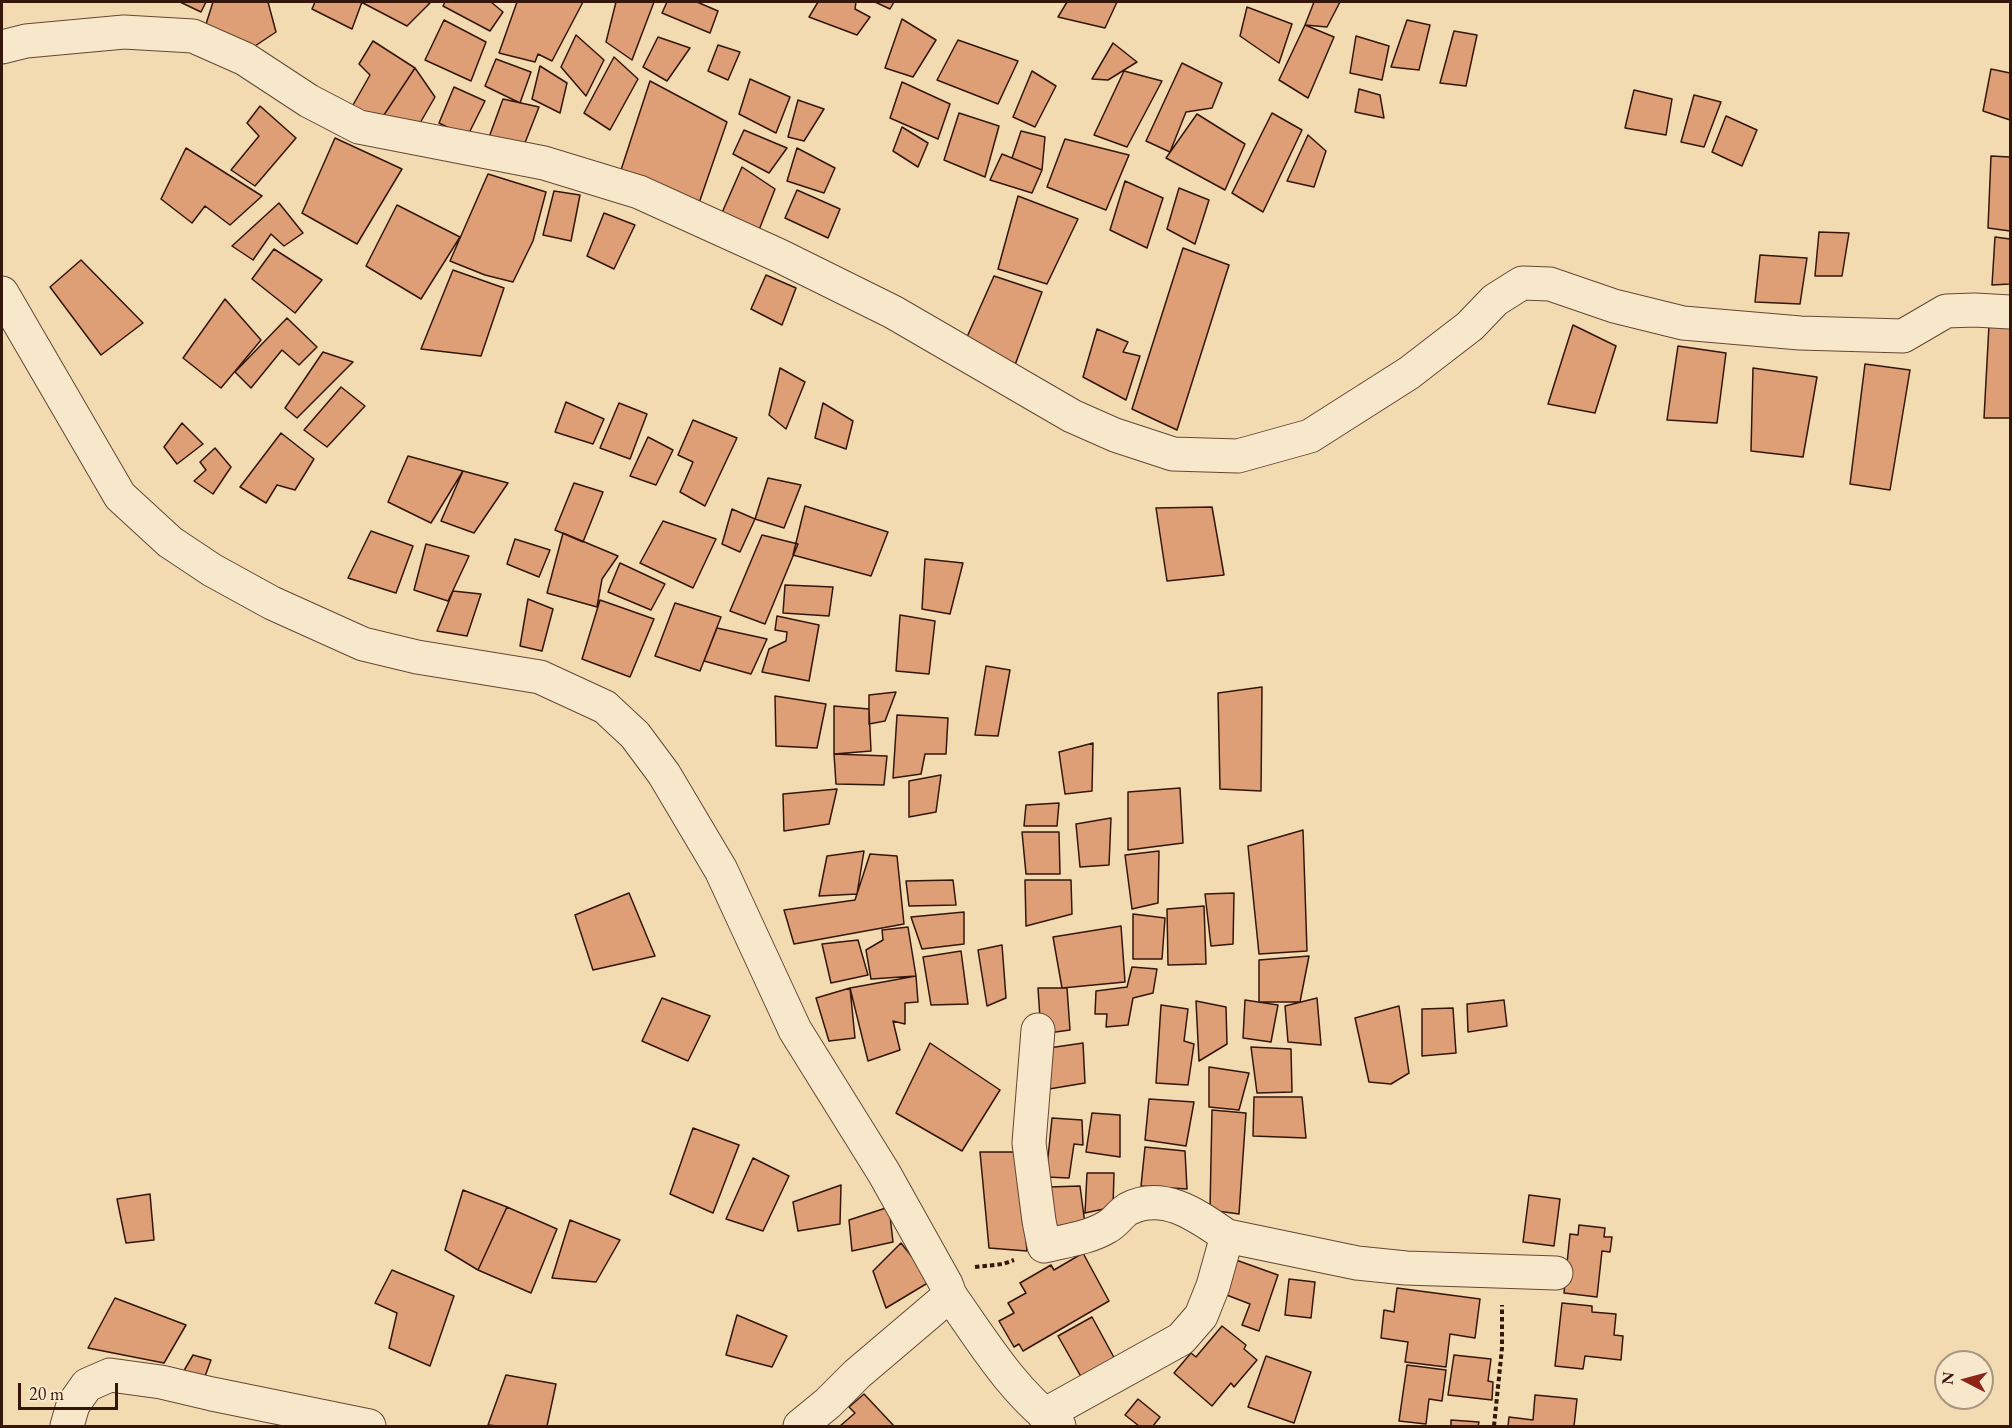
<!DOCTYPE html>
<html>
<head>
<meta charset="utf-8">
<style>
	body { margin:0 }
	#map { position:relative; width:2012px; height:1428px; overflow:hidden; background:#f2dbb1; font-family:"EB Garamond",serif }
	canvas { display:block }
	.frame { position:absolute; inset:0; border:3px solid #34160b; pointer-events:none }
	.north { position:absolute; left:1934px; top:1350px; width:60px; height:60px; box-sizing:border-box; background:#f7e8cc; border:2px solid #a9947f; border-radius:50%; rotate:276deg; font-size:16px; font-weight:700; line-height:24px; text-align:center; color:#34160b }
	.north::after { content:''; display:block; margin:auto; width:21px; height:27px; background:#8f2418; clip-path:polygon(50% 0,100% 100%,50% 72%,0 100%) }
	.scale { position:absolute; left:18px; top:1383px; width:100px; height:27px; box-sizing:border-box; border:3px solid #34160b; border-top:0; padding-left:8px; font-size:18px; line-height:21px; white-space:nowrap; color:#34160b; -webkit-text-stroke:4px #f7e8cc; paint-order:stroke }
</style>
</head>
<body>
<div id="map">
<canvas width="2012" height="1428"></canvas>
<div class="frame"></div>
<div class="north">N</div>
<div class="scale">20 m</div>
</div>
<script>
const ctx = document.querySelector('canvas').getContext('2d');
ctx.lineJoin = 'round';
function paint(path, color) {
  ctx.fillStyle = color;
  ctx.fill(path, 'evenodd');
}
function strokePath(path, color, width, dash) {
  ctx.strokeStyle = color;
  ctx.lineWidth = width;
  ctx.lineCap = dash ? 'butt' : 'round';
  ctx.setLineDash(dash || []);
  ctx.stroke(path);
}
const building = new Path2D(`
	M 180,2 L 206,2 L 201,12 Z
	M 213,2 L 268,2 L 276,32 L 255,46 L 206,24 Z
	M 315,2 L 362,2 L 352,29 L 312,9 Z
	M 361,2 L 427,2 L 430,3 L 407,26 Z
	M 445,2 L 491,2 L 503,12 L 490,31 L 443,6 Z
	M 517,2 L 583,2 L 552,61 L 538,54 L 535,62 L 499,53 Z
	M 616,2 L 654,2 L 632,60 L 606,42 Z
	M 667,2 L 697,2 L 718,11 L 710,33 L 662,13 Z
	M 818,2 L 856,2 L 855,9 L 870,17 L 857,35 L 809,17 Z
	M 875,2 L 894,2 L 890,9 Z
	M 1067,2 L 1117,2 L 1105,28 L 1058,17 Z
	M 1314,2 L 1340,2 L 1327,27 L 1305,25 Z
	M 1247,7 L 1292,24 L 1279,63 L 1240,36 Z
	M 902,19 L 936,40 L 913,77 L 885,68 Z
	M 444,20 L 486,42 L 471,81 L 425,60 Z
	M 1407,20 L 1430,25 L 1419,70 L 1391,67 Z
	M 1305,25 L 1334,37 L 1308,98 L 1279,80 Z
	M 1454,31 L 1477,35 L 1466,86 L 1440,83 Z
	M 576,35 L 604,60 L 586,96 L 561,67 Z
	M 1356,36 L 1389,46 L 1382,80 L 1350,73 Z
	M 658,37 L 690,48 L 667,81 L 643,67 Z
	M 958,40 L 1018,61 L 998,104 L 937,80 Z
	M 373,41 L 415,68 L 378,124 L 349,112 L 370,75 L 359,64 Z
	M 1113,43 L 1137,62 L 1108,80 L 1092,79 Z
	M 718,45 L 740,52 L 728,80 L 708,71 Z
	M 614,57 L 638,79 L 610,130 L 584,113 Z
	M 496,59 L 531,72 L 520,103 L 485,86 Z
	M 1182,63 L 1222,83 L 1212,108 L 1186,112 L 1170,152 L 1146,141 Z
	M 540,66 L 567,83 L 560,113 L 532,99 Z
	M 415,68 L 435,97 L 412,137 L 378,124 Z
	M 1991,69 L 2010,73 L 2010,120 L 1983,111 Z
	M 1032,71 L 1056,86 L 1035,127 L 1013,117 Z
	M 1124,71 L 1162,81 L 1127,147 L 1094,135 Z
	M 750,79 L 790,97 L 776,133 L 739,114 Z
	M 650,81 L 727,122 L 698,206 L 621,170 Z
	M 902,82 L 950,104 L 938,139 L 890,118 Z
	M 454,87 L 485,101 L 467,137 L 439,123 Z
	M 1359,89 L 1380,95 L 1384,118 L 1355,112 Z
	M 1634,90 L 1672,99 L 1666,135 L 1625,128 Z
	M 1694,95 L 1721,102 L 1704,147 L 1681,142 Z
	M 503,99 L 539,107 L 521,153 L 488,140 Z
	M 798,100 L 824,109 L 804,141 L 788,137 Z
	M 260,106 L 296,138 L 255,186 L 231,170 L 259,136 L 247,123 Z
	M 959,113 L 999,126 L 985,177 L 944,160 Z
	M 1272,113 L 1302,130 L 1263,212 L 1232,193 Z
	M 1197,114 L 1245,144 L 1225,190 L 1166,158 Z
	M 1726,116 L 1757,130 L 1742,166 L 1712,152 Z
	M 902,127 L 928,143 L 918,167 L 893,151 Z
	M 744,130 L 787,148 L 769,173 L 733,154 Z
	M 1021,131 L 1045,137 L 1042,170 L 1012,158 Z
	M 1308,135 L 1326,151 L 1314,187 L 1287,181 Z
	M 335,138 L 402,169 L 357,244 L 302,213 Z
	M 1065,139 L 1129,155 L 1106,210 L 1047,187 Z
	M 186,148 L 262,196 L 230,225 L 205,206 L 192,223 L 161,199 Z
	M 797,148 L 835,168 L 824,193 L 787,181 Z
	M 1002,154 L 1042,170 L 1032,193 L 990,180 Z
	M 1991,156 L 2010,157 L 2010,231 L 1988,228 Z
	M 742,167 L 775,189 L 759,230 L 721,215 Z
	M 488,174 L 546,192 L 533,241 L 513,282 L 485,275 L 450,261 Z
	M 1125,181 L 1163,198 L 1147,248 L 1110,230 Z
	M 1179,188 L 1209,200 L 1195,244 L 1167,229 Z
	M 797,190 L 840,209 L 828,238 L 785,218 Z
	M 554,191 L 580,195 L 571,241 L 543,235 Z
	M 1018,196 L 1078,219 L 1047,284 L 998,269 Z
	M 279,203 L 303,233 L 284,246 L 271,234 L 253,260 L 232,246 Z
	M 397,205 L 460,237 L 421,299 L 366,266 Z
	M 604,213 L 635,225 L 614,269 L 587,256 Z
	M 1819,232 L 1849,233 L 1842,276 L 1815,276 Z
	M 1995,237 L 2010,239 L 2010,284 L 1992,285 Z
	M 1183,248 L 1229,265 L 1177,430 L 1132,409 Z
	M 274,249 L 322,280 L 295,313 L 252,279 Z
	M 1760,255 L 1807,258 L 1800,304 L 1755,302 Z
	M 81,260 L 143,323 L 101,355 L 50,287 Z
	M 453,270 L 504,288 L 481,356 L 421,349 Z
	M 766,275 L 796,288 L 782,325 L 751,309 Z
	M 994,276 L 1042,292 L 1015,365 L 967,337 Z
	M 225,299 L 261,340 L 221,388 L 183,358 Z
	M 287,318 L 317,347 L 299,365 L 282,350 L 251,388 L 235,372 Z
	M 1573,325 L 1616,346 L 1595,413 L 1548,404 Z
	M 1989,325 L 2010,326 L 2010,418 L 1984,418 Z
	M 1097,329 L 1128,342 L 1123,352 L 1140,356 L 1126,400 L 1083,377 Z
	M 1678,346 L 1726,353 L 1717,423 L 1667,420 Z
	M 323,352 L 353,362 L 297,418 L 285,408 Z
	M 1865,364 L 1910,370 L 1890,490 L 1850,484 Z
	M 780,368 L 805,382 L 786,429 L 769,415 Z
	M 1753,368 L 1817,377 L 1803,457 L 1751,451 Z
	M 341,387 L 365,406 L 327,447 L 304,430 Z
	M 566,402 L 604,419 L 593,444 L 555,432 Z
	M 619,403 L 647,414 L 630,459 L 600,448 Z
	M 823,403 L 853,421 L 846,449 L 815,438 Z
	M 693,420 L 737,438 L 705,506 L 680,492 L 693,462 L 678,455 Z
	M 182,423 L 203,444 L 177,464 L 164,447 Z
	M 281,433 L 314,459 L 295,490 L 277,485 L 266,503 L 240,487 Z
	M 648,437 L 673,450 L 656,485 L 630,476 Z
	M 215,448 L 231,467 L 213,494 L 194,481 L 206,470 L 200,462 Z
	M 408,456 L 463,471 L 431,523 L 388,502 Z
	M 463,471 L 508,483 L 474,533 L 441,521 Z
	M 768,478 L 801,485 L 784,528 L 755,519 Z
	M 574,483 L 603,492 L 583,542 L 555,530 Z
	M 805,506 L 888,532 L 871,576 L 793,555 Z
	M 1212,507 L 1224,575 L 1167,581 L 1156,508 Z
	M 732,509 L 755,519 L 740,552 L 722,544 Z
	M 663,521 L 716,539 L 693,588 L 640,563 Z
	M 371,531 L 413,546 L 396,593 L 348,578 Z
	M 563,533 L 618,556 L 602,579 L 597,607 L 547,593 Z
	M 762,535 L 798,544 L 765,624 L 730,611 Z
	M 515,539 L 550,550 L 539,577 L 507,564 Z
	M 426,544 L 469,556 L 448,601 L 414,590 Z
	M 925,559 L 963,563 L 950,614 L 922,609 Z
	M 620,563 L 665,584 L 651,610 L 608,592 Z
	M 785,585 L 833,587 L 829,616 L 783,613 Z
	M 453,591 L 481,594 L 467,636 L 437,631 Z
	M 528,599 L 553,609 L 542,651 L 520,646 Z
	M 600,600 L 654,619 L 630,677 L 582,659 Z
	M 675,603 L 721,617 L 700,671 L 655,656 Z
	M 900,615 L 935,621 L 929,674 L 896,671 Z
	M 777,616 L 819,625 L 809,681 L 762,672 L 769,649 L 786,641 L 787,632 L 775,630 Z
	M 717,628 L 767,639 L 751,674 L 704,661 Z
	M 986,666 L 1010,670 L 998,736 L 975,735 Z
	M 1262,687 L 1261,791 L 1220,789 L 1218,693 Z
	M 896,692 L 885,721 L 869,724 L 869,695 Z
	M 775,696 L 826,704 L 817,748 L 776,746 Z
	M 834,706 L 869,709 L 871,751 L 834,754 Z
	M 897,715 L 948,718 L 946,754 L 925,754 L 921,774 L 893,778 Z
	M 1093,743 L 1092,791 L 1065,794 L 1059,752 Z
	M 834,754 L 887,756 L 884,785 L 836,784 Z
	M 941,775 L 936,812 L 909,817 L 909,781 Z
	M 1180,788 L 1183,843 L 1128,850 L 1128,792 Z
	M 837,789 L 829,824 L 784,831 L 783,794 Z
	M 1059,803 L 1057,826 L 1024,826 L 1026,805 Z
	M 1111,818 L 1109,865 L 1080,867 L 1076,824 Z
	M 1303,830 L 1307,951 L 1259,954 L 1248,846 Z
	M 1022,832 L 1059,832 L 1060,874 L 1026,874 Z
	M 864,851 L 857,894 L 819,896 L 827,856 Z
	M 1159,851 L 1158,903 L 1132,909 L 1125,855 Z
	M 870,854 L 897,856 L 904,924 L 794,944 L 784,910 L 855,900 Z
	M 953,880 L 956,905 L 909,906 L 906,881 Z
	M 1025,880 L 1071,880 L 1072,914 L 1026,926 Z
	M 629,893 L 655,956 L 593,970 L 575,915 Z
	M 1234,893 L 1233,944 L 1211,946 L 1205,894 Z
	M 1204,906 L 1206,964 L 1168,965 L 1167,909 Z
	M 964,912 L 964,944 L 922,949 L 911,917 Z
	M 1133,914 L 1165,918 L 1162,959 L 1133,959 Z
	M 1121,926 L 1125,982 L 1062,988 L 1053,937 Z
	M 908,927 L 916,976 L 871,979 L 866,950 L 883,940 L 882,930 Z
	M 858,940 L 868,975 L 831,983 L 822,944 Z
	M 1002,945 L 1006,998 L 987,1006 L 978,950 Z
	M 961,951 L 968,1004 L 931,1005 L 923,957 Z
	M 1309,956 L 1300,1002 L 1259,1002 L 1259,960 Z
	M 1132,967 L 1157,969 L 1153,993 L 1133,998 L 1128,1025 L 1106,1027 L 1107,1014 L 1095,1014 L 1096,991 L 1127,987 Z
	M 916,976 L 918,1002 L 905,1003 L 905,1024 L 893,1021 L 900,1050 L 868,1061 L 850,988 Z
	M 850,988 L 855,1038 L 829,1041 L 816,998 Z
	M 1038,988 L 1067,988 L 1070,1030 L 1041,1034 Z
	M 662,998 L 710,1016 L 688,1061 L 642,1041 Z
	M 1317,998 L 1321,1045 L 1288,1042 L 1285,1006 Z
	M 1245,1000 L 1278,1005 L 1271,1042 L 1243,1038 Z
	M 1504,1000 L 1507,1026 L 1468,1032 L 1467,1004 Z
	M 1196,1001 L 1226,1007 L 1227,1044 L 1199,1061 Z
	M 1161,1005 L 1188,1009 L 1184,1041 L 1194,1044 L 1188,1085 L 1156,1083 Z
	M 1399,1006 L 1409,1073 L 1391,1084 L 1369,1082 L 1355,1018 Z
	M 1453,1008 L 1456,1053 L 1422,1056 L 1422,1009 Z
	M 930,1043 L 1000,1090 L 962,1151 L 896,1113 Z
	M 1083,1043 L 1085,1083 L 1043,1090 L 1042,1049 Z
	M 1251,1047 L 1291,1049 L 1292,1092 L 1257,1093 Z
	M 1209,1067 L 1249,1073 L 1239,1110 L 1209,1107 Z
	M 1254,1097 L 1302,1097 L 1306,1138 L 1253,1136 Z
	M 1149,1099 L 1194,1102 L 1186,1146 L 1145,1140 Z
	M 1212,1110 L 1246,1113 L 1239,1214 L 1210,1210 Z
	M 1092,1113 L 1120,1115 L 1120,1157 L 1086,1152 Z
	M 1052,1118 L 1082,1120 L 1083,1145 L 1074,1144 L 1069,1178 L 1046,1177 Z
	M 693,1128 L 739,1145 L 713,1213 L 670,1194 Z
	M 1145,1147 L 1185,1151 L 1187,1189 L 1141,1186 Z
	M 980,1152 L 1018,1152 L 1027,1251 L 989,1248 Z
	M 753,1158 L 789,1176 L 763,1231 L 726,1219 Z
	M 1087,1173 L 1114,1173 L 1113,1207 L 1085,1213 Z
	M 841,1185 L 840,1224 L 798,1231 L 793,1202 Z
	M 1080,1186 L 1085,1224 L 1053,1226 L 1049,1187 Z
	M 463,1190 L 507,1207 L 478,1270 L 445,1250 Z
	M 150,1194 L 154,1240 L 126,1243 L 117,1199 Z
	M 1529,1195 L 1560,1199 L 1554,1246 L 1523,1242 Z
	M 507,1207 L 557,1229 L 531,1293 L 478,1270 Z
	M 889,1207 L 893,1242 L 852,1251 L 849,1220 Z
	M 570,1220 L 620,1240 L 596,1282 L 552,1278 Z
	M 1579,1225 L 1605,1228 L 1604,1237 L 1612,1237 L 1610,1252 L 1602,1251 L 1597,1297 L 1564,1293 L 1570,1234 L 1578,1235 Z
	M 901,1243 L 931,1281 L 886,1308 L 873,1271 Z
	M 1083,1253 L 1109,1301 L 1023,1351 L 1019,1344 L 1014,1347 L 999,1321 L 1014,1313 L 1008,1303 L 1026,1293 L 1020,1283 L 1051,1265 L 1054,1270 Z
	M 1236,1260 L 1278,1275 L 1259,1331 L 1242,1325 L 1250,1304 L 1224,1294 Z
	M 392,1270 L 454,1296 L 430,1366 L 389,1348 L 397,1313 L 375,1303 Z
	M 1289,1279 L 1315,1282 L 1311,1318 L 1285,1315 Z
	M 1397,1288 L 1480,1299 L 1475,1338 L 1450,1334 L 1446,1367 L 1405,1362 L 1408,1342 L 1381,1338 L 1384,1310 L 1394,1312 Z
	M 115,1298 L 186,1325 L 164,1363 L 88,1348 Z
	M 1562,1303 L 1592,1306 L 1592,1312 L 1616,1314 L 1614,1335 L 1623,1336 L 1621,1360 L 1585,1356 L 1583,1369 L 1555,1366 Z
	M 737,1315 L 787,1336 L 772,1367 L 726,1355 Z
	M 1092,1317 L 1117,1363 L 1084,1382 L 1058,1336 Z
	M 1222,1326 L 1246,1345 L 1244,1349 L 1257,1360 L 1234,1387 L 1231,1383 L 1212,1406 L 1174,1373 L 1191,1353 L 1196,1357 Z
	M 193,1355 L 211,1360 L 204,1379 L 182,1374 Z
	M 1454,1355 L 1491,1359 L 1488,1381 L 1493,1382 L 1492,1400 L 1448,1395 Z
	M 1266,1356 L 1311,1372 L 1294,1423 L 1248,1407 Z
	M 1407,1365 L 1446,1370 L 1442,1401 L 1429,1399 L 1426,1424 L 1399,1421 Z
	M 506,1375 L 556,1384 L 547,1426 L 497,1426 L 488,1425 Z
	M 864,1394 L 894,1426 L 840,1426 L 855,1413 L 849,1407 Z
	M 1535,1395 L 1577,1399 L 1574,1426 L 1508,1426 L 1509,1417 L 1533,1420 Z
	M 1138,1399 L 1160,1417 L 1153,1426 L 1139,1426 L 1125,1415 Z
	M 1451,1420 L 1479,1422 L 1478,1426 L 1451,1426 Z`);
paint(building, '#de9e76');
strokePath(building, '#34160b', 1.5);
const minor = new Path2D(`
	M 2,47 L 26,41 L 124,32 L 193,36 L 245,59 L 309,101 L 359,127 L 544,163 L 639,192 L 780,256 L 893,312 L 1072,416 L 1115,435 L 1173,454 L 1238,456 L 1310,436 L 1409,373 L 1470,326 L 1495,300 L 1522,283 L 1550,284 L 1614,306 L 1683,323 L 1800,333 L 1903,336 L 1946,311 L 1975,310 L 2010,312
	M 2,293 L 120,496 L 170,542 L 212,570 L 272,603 L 363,644 L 417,657 L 540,677 L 605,707 L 635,735 L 664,774 L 721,870 L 795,1030 L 884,1173 L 946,1284 L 950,1295 C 983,1342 1013,1392 1059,1426
	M 1038,1030 L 1029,1143 L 1039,1221 L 1044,1246 C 1064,1241 1089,1238 1107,1227 C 1115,1223 1120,1214 1128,1209 C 1164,1190 1199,1217 1227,1236
	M 1044,1415 L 1181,1339 L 1201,1316 L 1213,1286 L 1227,1236 L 1357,1263 L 1406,1268 L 1556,1273
	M 67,1426 L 73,1405 L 87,1385 L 110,1375 L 161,1382 L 212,1394 L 369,1426
	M 800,1426 L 828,1403 L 857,1374 L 950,1295`);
strokePath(minor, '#644734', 35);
strokePath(new Path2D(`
	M 975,1267 L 1003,1264 L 1014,1260
	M 1494,1426 L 1502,1348 L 1502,1305`), '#34160b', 4, [4.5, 3]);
strokePath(minor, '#f7e8cc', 33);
</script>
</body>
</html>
